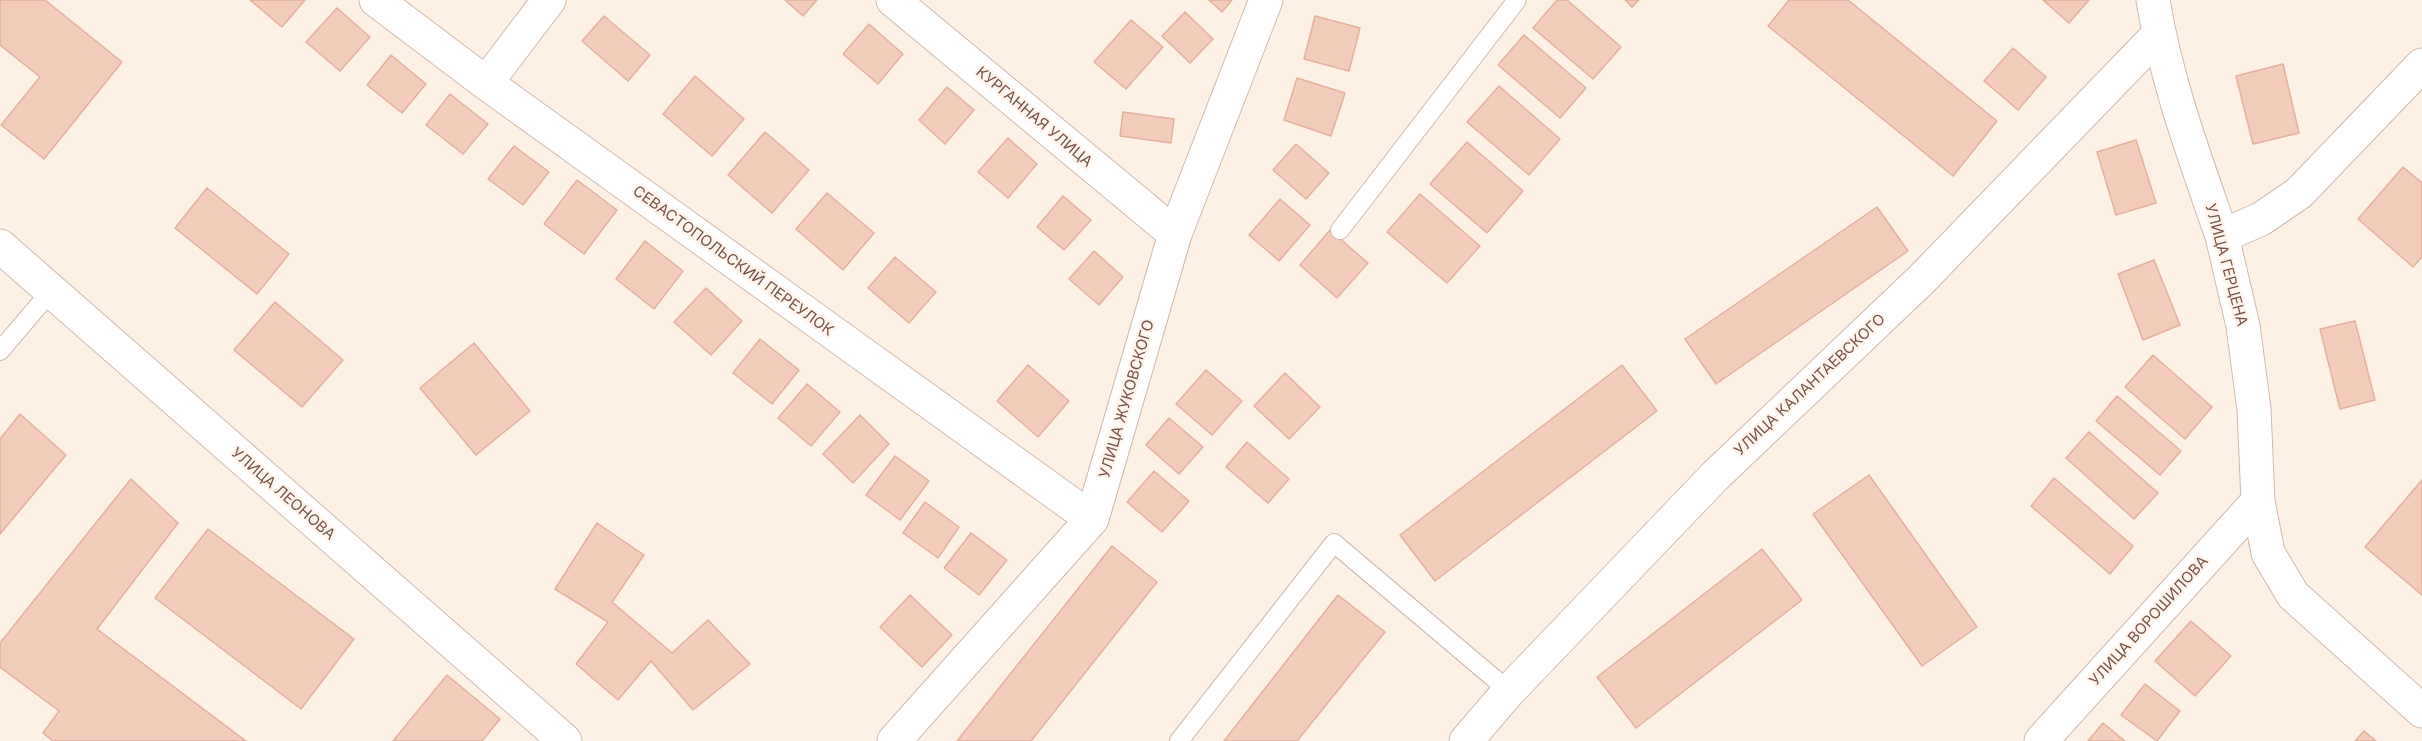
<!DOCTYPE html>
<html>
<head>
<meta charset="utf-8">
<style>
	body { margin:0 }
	canvas { display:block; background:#fdf1e5 }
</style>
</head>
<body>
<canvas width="2422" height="741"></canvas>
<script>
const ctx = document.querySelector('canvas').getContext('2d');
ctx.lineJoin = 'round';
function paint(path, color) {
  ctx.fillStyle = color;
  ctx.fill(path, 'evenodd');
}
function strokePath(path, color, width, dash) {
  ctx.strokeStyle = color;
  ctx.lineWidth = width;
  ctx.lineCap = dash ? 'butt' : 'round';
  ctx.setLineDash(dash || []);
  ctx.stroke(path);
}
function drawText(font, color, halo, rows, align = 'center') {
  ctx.font = font + ' Inter,sans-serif';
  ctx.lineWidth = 5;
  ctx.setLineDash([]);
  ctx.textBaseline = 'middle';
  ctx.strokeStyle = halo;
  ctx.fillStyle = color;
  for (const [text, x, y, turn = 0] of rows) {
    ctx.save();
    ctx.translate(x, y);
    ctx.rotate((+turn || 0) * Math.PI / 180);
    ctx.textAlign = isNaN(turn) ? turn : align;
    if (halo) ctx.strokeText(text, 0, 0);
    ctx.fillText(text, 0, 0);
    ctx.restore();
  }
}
const building = new Path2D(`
	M 0,0 L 45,0 L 122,62 L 44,159 L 1,125 L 40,77 L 0,45 Z
	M 250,0 L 305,0 L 282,27 Z
	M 785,0 L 817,0 L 803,16 Z
	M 1209,0 L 1232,0 L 1222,12 Z
	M 1557,0 L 1567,0 L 1621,47 L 1593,79 L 1533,28 Z
	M 1625,0 L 1639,0 L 1632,7 Z
	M 1789,0 L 1848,0 L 1997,121 L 1953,176 L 1768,26 Z
	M 2043,0 L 2089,0 L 2069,23 Z
	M 337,8 L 370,37 L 340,71 L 306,42 Z
	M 1185,12 L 1213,39 L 1190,63 L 1162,36 Z
	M 604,16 L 650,55 L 628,81 L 582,41 Z
	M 1315,16 L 1360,28 L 1349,71 L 1304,59 Z
	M 1131,20 L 1163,47 L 1126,89 L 1094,62 Z
	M 869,24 L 903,54 L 878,84 L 843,54 Z
	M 1524,35 L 1586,88 L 1560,118 L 1498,65 Z
	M 2013,48 L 2046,77 L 2018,110 L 1984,81 Z
	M 391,55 L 426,84 L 402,113 L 367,85 Z
	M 2283,64 L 2299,133 L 2253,144 L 2236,76 Z
	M 695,76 L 744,119 L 712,156 L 663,114 Z
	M 1297,78 L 1345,93 L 1331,136 L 1284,120 Z
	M 1499,86 L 1560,139 L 1529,175 L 1467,122 Z
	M 947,87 L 974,110 L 945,144 L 919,120 Z
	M 450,94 L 488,124 L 463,154 L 426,125 Z
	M 1123,112 L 1174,119 L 1171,143 L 1120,136 Z
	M 765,132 L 809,170 L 772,213 L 728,175 Z
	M 1008,138 L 1037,164 L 1008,198 L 978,172 Z
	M 2136,140 L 2156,203 L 2116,215 L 2097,152 Z
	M 1467,142 L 1523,191 L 1487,233 L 1430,184 Z
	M 1296,144 L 1329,173 L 1306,199 L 1273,170 Z
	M 514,146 L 549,172 L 523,205 L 488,179 Z
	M 2403,167 L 2422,183 L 2422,257 L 2413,267 L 2358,219 Z
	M 577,180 L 617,210 L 584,254 L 544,224 Z
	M 207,188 L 289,254 L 257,294 L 175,228 Z
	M 827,193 L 874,233 L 843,270 L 796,229 Z
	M 1420,194 L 1480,246 L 1447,283 L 1387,232 Z
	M 1063,196 L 1091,220 L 1064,250 L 1037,227 Z
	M 1280,199 L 1310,225 L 1279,261 L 1249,235 Z
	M 1877,207 L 1908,251 L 1716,384 L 1685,339 Z
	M 1330,230 L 1368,263 L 1337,298 L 1300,265 Z
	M 645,241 L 683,271 L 654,309 L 616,279 Z
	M 1094,251 L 1123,277 L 1099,305 L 1069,279 Z
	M 895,257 L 936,292 L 909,323 L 868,288 Z
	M 2154,260 L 2180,325 L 2143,340 L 2118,274 Z
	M 706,288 L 742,321 L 711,355 L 674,322 Z
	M 275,302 L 343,360 L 302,407 L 234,350 Z
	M 2355,321 L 2375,400 L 2340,409 L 2320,329 Z
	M 760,339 L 799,370 L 772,404 L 733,373 Z
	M 474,343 L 530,411 L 476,455 L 420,388 Z
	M 2153,355 L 2212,407 L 2185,439 L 2125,387 Z
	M 1028,365 L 1069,401 L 1038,437 L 997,401 Z
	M 1622,365 L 1657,411 L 1435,581 L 1400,535 Z
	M 1206,370 L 1242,401 L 1212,435 L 1176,404 Z
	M 1285,373 L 1320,407 L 1289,439 L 1254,406 Z
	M 807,384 L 840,412 L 811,446 L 778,418 Z
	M 2117,396 L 2181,451 L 2160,475 L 2096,421 Z
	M 20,414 L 66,455 L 0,534 L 0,439 Z
	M 860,415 L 889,444 L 853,483 L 823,454 Z
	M 1169,418 L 1203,447 L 1179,474 L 1146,445 Z
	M 2089,432 L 2158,493 L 2134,519 L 2066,458 Z
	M 1247,442 L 1289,479 L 1268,503 L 1226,467 Z
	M 895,456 L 929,481 L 900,520 L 866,495 Z
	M 1154,471 L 1189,501 L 1162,532 L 1127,502 Z
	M 1869,475 L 1977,627 L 1922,666 L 1813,514 Z
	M 2054,478 L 2133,546 L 2110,574 L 2031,506 Z
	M 131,479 L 178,523 L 97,629 L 246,741 L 53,741 L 43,733 L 59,711 L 0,667 L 0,643 Z
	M 2422,480 L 2422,595 L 2365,547 Z
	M 925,502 L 959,527 L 938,558 L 903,533 Z
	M 597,523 L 644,555 L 612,602 L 672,653 L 708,620 L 750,664 L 693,710 L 651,661 L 618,700 L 576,664 L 608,622 L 555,589 Z
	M 208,529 L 354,639 L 301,709 L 155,598 Z
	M 971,533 L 1007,560 L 979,595 L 944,568 Z
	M 1112,546 L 1157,582 L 1031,741 L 957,741 Z
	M 1762,549 L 1802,600 L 1636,728 L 1597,677 Z
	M 910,595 L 952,635 L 922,667 L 880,627 Z
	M 1338,595 L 1385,632 L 1297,741 L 1224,741 Z
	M 2191,621 L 2231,656 L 2195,696 L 2155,661 Z
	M 447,675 L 500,719 L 482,741 L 393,741 Z
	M 2145,684 L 2180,711 L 2157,741 L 2121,715 Z
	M 2103,723 L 2125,741 L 2088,741 Z
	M 2364,731 L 2376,741 L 2355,741 Z`);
paint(building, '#f3ccbc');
strokePath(building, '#e5b09c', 1.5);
const service = new Path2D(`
	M 1340,230 L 1517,0
	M 0,351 L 51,291
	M 1179,741 L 1334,543 L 1509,691`);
const minor = new Path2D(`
	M 376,0 L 486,83 L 1092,519
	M 893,0 L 1175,234
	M 486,83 L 549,0
	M 2222,236 L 2243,326 L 2254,409 L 2258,501 L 2268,553 L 2293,595 L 2422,711
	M 894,741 L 1092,519 L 1175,234 L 1266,0
	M 2041,741 L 2258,501`);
const tertiary = new Path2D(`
	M 2153,0 C 2166,81 2195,158 2222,236 L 2261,219 L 2299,193 L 2422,65
	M 0,246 L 565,741
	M 1466,741 L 1509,691 L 1715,476 L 1922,279 L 2159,34`);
strokePath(service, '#d0b9ae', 20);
strokePath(minor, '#d0b9ae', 35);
strokePath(tertiary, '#d0b9ae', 35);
strokePath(service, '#fff', 18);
strokePath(minor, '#fff', 33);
strokePath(tertiary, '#fff', 33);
drawText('15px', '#76544a', '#fff5ec', [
	["КУРГАННАЯ УЛИЦА",1034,117,40],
	["СЕВАСТОПОЛЬСКИЙ ПЕРЕУЛОК",733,261,36],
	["УЛИЦА ГЕРЦЕНА",2226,265,75],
	["УЛИЦА КАЛАНТАЕВСКОГО",1810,385,-43],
	["УЛИЦА ЖУКОВСКОГО",1127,399,-74],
	["УЛИЦА ЛЕОНОВА",283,494,41],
	["УЛИЦА ВОРОШИЛОВА",2149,621,-48]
]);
</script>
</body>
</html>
